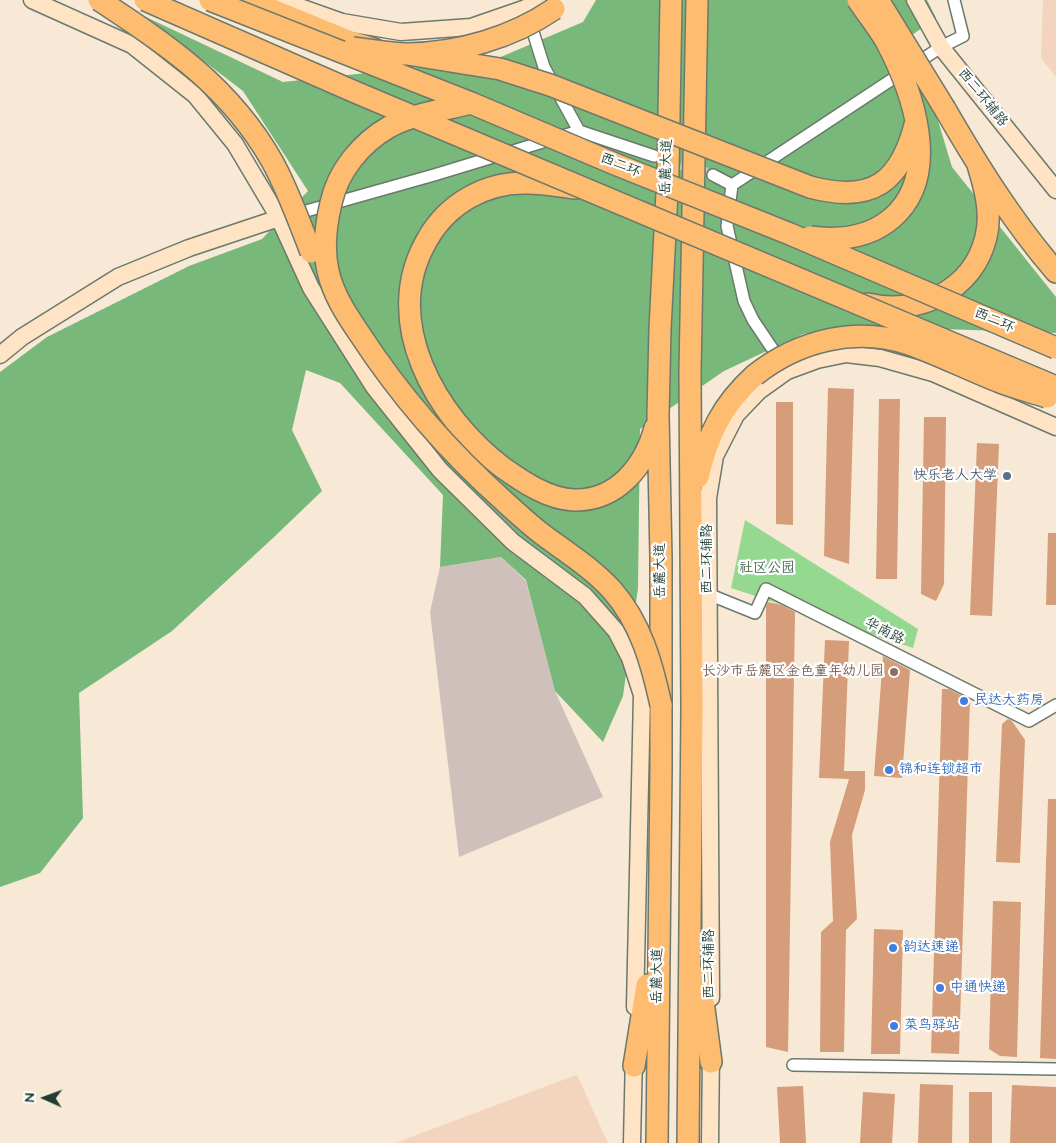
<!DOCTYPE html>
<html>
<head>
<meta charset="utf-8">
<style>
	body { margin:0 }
	#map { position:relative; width:1056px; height:1143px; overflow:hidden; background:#f7e9d6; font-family:"Architects Daughter",sans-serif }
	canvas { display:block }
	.north { position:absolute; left:20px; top:1073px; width:50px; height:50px; -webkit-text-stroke:4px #fff; paint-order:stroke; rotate:272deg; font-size:14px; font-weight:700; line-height:20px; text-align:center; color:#1f3d34 }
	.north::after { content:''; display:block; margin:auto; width:18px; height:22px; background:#1f3d34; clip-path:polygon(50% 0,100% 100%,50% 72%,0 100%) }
</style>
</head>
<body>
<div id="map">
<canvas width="1056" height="1143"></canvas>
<div class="north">N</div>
</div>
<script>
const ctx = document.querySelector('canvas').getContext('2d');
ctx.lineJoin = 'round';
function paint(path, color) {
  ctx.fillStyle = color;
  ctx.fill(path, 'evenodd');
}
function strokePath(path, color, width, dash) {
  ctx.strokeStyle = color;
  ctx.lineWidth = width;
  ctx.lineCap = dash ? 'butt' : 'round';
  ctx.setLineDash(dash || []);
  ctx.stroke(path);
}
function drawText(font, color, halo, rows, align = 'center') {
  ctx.font = font + ' "Architects Daughter","LXGW WenKai TC",sans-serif';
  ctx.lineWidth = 4.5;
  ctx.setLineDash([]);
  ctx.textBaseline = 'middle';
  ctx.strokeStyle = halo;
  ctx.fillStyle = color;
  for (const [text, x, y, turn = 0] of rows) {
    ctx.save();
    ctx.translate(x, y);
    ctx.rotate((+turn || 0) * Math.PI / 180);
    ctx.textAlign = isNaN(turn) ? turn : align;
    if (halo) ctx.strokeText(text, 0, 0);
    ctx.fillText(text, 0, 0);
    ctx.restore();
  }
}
paint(new Path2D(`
	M 1043,0 L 1056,0 L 1056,77 L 1041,58 Z
	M 577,1075 L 608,1143 L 395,1143 L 576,1075 Z`), '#f3d4bf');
paint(new Path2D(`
	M 501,557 L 526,581 L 555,691 L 603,797 L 459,857 L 430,612 L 440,567 Z`), '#cfc0bb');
paint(new Path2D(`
	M 745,520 L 918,629 L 913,648 L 731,588 Z`), '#95d890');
paint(new Path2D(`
	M 596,0 L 927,0 L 936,18 L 912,35 L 952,167 L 1056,297 L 1056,333 L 858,326 L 803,334 L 724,371 L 640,429 L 638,588 L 623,696 L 603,742 L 555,691 L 526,580 L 501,557 L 440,567 L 443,495 L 340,383 L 306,370 L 292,430 L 322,491 L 273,538 L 172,631 L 79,693 L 83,818 L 40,873 L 0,887 L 0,372 L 47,337 L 189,266 L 262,239 L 308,191 L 243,91 L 146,17 L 283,82 L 496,59 L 583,22 Z`), '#78b87a');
paint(new Path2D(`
	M 828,388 L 854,389 L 849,564 L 824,556 Z
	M 879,399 L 900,399 L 897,579 L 876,579 Z
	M 776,402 L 793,402 L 793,525 L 776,524 Z
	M 924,417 L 946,417 L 944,584 L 936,601 L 921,594 Z
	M 977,443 L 999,444 L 992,616 L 970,615 Z
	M 1048,533 L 1056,533 L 1056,605 L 1046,605 Z
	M 768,602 L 782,605 L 795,612 L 788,1052 L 766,1047 L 766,606 Z
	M 825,640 L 849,641 L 844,771 L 865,771 L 865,790 L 852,835 L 857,919 L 846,930 L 844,1052 L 820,1052 L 821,932 L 833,921 L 830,842 L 849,779 L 819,778 Z
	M 883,656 L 910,670 L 902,778 L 874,776 Z
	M 942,689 L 949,689 L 970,700 L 959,1054 L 931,1053 Z
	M 1008,719 L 1012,721 L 1025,740 L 1020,863 L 996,862 L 1002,724 Z
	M 1048,799 L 1056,799 L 1056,1059 L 1040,1058 Z
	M 993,901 L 1021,902 L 1017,1057 L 1000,1056 L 989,1049 Z
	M 874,929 L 903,930 L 900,1054 L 871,1054 Z
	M 920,1084 L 953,1085 L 952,1143 L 918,1143 Z
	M 1012,1085 L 1056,1087 L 1056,1143 L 1010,1143 Z
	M 803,1086 L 806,1143 L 780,1143 L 777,1087 Z
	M 863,1092 L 895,1094 L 892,1143 L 860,1143 Z
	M 969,1092 L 992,1092 L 992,1143 L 969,1143 Z`), '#d59d79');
strokePath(new Path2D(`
	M 665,159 L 713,175`), '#ccc7b6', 11, [11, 5.5]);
const street = new Path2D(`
	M 529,19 L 544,67 L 579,131
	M 713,175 L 732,185
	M 292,215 L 434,175 L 579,131 L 654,156
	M 782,363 L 753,320 L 744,301 L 727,226 L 732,185 L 941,47 L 963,36 L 954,0
	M 708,594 L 755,613 L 766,589 L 1029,721 L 1056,705
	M 793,1065 L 1056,1069`);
const secondary = new Path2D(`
	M 32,0 L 132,45 L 195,95 L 235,144 L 279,218 L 311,288 L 374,387 L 440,470 L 513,542 L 585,596 L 616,631 L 630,658 L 642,695 L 635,1007
	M 280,0 L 342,22 L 401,32 L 471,27 L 526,8 L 537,0
	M 915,0 L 941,47 L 1056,190
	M 0,355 L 22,337 L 118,277 L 189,248 L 279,218
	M 711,998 L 708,498 L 715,456 L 736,415 L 759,391 L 787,371 L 817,360 L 846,354 L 880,358 L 933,373 L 1056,427
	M 632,1143 L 634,1054
	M 710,1143 L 711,1050`);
const highway = new Path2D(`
	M 248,0 L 348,41 L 374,49
	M 945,109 C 978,166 1013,222 1056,272
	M 576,188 C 560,186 543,183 527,183 C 485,182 447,204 427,240 C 380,321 436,417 502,467 C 523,482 548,499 574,500 C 617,501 645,466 655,428
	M 867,304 C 918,316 973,291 986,237 C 992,213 985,188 978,165
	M 698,477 C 708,434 722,405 755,375
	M 700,978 L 711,1062
	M 634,1066 L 647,985
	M 657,1143 L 661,769 L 661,558 L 658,415 L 660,329 L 668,173 L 671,0
	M 688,1143 L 692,708 L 690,372 L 697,0`);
strokePath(street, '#6b796d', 14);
strokePath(secondary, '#6b796d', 19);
strokePath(highway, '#6b796d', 24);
strokePath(street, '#fff', 11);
strokePath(secondary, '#fee4c5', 16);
strokePath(highway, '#fdbc6f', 21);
const highwayBridge = new Path2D(`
	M 99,0 C 168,45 230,87 272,161 C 288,190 299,221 311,252
	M 145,0 L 355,92 L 1056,387
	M 210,0 L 471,103 L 615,164 L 790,234 L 1056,348
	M 878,0 L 945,109
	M 353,48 C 371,50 390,54 407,54 C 458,53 512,38 554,9
	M 407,54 L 500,69 L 550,85 L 810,187 C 873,204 901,182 916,121
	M 471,103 C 444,110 413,114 389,127 C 361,143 338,171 331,203 C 326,224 323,249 328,271 C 333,294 346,314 359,333 C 400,396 449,452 505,502 C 517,513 529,524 542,534 C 566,552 592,568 612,590 C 641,623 652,664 661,705
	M 810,237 C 840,241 869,238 892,218 C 943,174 912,90 886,41 C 878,27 867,14 858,0
	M 755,375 C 798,341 855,326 909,344 C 940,355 969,370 1000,382 C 1015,388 1032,392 1047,397`);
strokePath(highwayBridge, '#6b796d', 24, []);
strokePath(highwayBridge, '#fdbc6f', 21);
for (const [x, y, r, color] of [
	[1007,476,5,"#5c6f8a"],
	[894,672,5,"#8d6e63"],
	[964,701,5,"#3f7fe0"],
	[889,770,5,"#3f7fe0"],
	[893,948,5,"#3f7fe0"],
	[940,988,5,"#3f7fe0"],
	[894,1026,5,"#3f7fe0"]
]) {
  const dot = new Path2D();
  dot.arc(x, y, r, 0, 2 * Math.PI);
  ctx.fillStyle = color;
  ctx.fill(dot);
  strokePath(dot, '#fff', 2);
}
drawText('14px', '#1f3d34', '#fff', [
	["西二环辅路",982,98,51],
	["西二环",620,166,22],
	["岳麓大道",667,167,-88],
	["西二环",994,321,23],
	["西二环辅路",708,559,-90],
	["岳麓大道",661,571,-90],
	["华南路",884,632,27],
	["西二环辅路",710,964,-90],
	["岳麓大道",658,976,-89]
]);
drawText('14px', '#4e5e75', '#fff', [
	["快乐老人大学",997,476]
], 'right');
drawText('14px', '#3c644b', '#fff', [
	["社区公园",767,569]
]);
drawText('14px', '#785e54', '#fff', [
	["长沙市岳麓区金色童年幼儿园",884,672]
], 'right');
drawText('14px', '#366cbe', '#fff', [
	["民达大药房",974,701],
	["锦和连锁超市",899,770],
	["韵达速递",903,948],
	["中通快递",950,988],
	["菜鸟驿站",904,1026]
], 'left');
</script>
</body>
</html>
